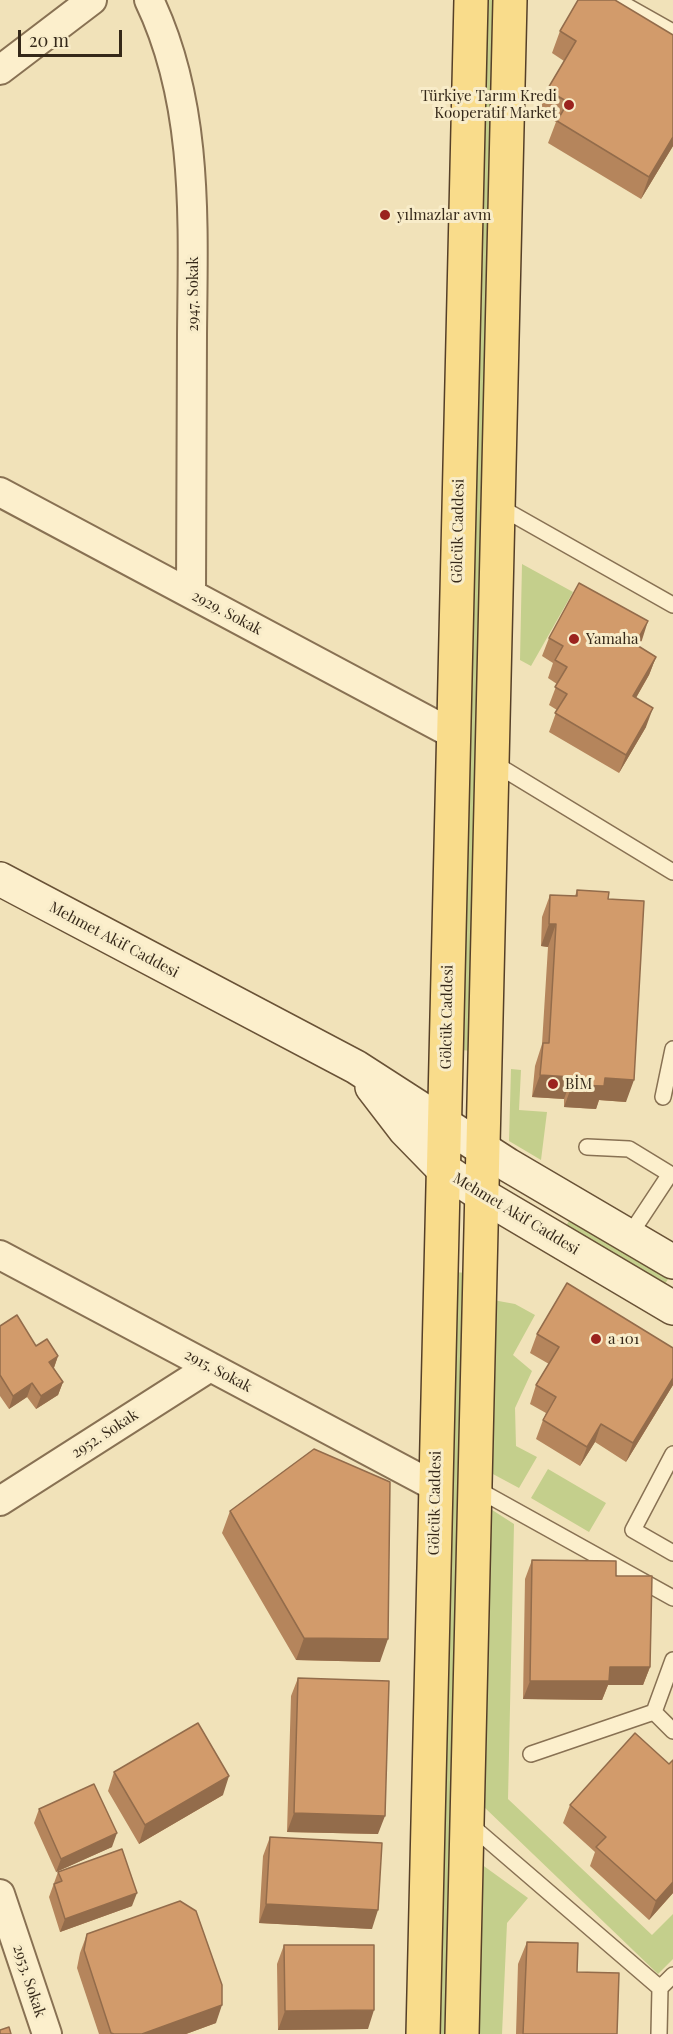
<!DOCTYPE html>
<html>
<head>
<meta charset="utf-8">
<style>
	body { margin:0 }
	#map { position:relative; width:673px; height:2034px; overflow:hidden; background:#f1e2b9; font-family:"Playfair Display",serif }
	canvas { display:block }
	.scale { position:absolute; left:18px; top:30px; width:104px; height:27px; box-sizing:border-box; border:3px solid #352819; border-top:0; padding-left:8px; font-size:18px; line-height:21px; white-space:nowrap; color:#352819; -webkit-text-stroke:4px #f8ecc9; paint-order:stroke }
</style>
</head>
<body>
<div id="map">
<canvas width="673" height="2034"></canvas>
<div class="scale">20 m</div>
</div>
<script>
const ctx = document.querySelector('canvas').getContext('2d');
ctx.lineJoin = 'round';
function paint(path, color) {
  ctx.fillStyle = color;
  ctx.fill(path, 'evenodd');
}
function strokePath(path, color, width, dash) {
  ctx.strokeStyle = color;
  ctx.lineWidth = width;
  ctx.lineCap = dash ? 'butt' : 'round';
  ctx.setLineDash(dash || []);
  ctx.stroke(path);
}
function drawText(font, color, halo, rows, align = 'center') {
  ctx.font = font + ' "Playfair Display",serif';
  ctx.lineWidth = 6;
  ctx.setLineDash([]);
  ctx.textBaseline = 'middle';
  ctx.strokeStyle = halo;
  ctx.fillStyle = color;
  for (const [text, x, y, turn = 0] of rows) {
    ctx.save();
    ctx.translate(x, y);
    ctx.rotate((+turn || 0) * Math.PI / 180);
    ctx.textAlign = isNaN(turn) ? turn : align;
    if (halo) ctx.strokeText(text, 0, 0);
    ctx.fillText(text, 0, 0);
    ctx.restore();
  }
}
paint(new Path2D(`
	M 485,0 L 496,0 L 472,1051 L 461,1050 Z
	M 522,564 L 573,592 L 531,666 L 520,660 Z
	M 511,1069 L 521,1070 L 519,1110 L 547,1112 L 541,1160 L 509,1141 Z
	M 571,1218 L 670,1276 L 663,1287 L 564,1229 Z
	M 454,1272 L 467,1273 L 449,2034 L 437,2034 Z
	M 493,1300 L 515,1304 L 535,1315 L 513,1355 L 532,1371 L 515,1408 L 516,1446 L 537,1457 L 519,1488 L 491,1473 Z
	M 548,1469 L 606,1503 L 589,1532 L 531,1498 Z
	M 486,1506 L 514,1524 L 508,1799 L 652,1935 L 673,1914 L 673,1959 L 658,1974 L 483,1806 Z
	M 481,1864 L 528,1898 L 507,1923 L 502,2034 L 475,2034 Z`), '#c4cf8c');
const lane = new Path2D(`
	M 616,0 L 673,32
	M 498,506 L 673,605
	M 492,762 L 673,872
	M 663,1097 L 673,1049
	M 587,1147 L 629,1149 L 670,1174 L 629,1236
	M 673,1454 L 633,1530 L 673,1553
	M 475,1488 L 673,1598
	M 654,1712 L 673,1731
	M 531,1754 L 654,1712 L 673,1660
	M 467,1822 L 660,1988 L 673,1975
	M 659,2034 L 660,1988`);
const street = new Path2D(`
	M 149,0 C 199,104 193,222 192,335 C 192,421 191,507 191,594
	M 0,70 L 92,0
	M 0,492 L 453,734
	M 0,1255 L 436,1487
	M 0,1501 L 210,1367
	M 0,1894 L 47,2034`);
const secondary = new Path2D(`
	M 0,879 L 356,1067 L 508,1165 L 673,1262
	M 372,1087 L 405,1130 L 443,1169 L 482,1195 L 673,1308`);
const primary = new Path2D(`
	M 423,2034 L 471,0
	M 462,2034 L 510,0`);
strokePath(lane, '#887153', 18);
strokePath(street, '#887153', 32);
strokePath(secondary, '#695236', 36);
strokePath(primary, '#553f28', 36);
strokePath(lane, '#fcefcc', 15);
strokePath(street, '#fcefcc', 28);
strokePath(secondary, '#fcefcc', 33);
strokePath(primary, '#f9dc8b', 33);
paint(new Path2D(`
	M 560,31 L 673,35 L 673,146 L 641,199 L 548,143 L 556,122 L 539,112 L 547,90 L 564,61 L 552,53 Z
	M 549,638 L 642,640 L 638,646 L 656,657 L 649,675 L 636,698 L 646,727 L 619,773 L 549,732 L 557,710 L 549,705 L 557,684 L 548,678 L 553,663 L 542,656 Z
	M 577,890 L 608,899 L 626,1102 L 599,1100 L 596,1109 L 564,1107 L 564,1099 L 532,1097 L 535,1066 L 542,1044 L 548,947 L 541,946 L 542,917 L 550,895 L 575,896 Z
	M 0,1326 L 58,1356 L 54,1368 L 63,1382 L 58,1395 L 36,1409 L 27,1397 L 9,1409 L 0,1396 Z
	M 537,1334 L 673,1348 L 673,1385 L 626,1462 L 595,1442 L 580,1466 L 536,1439 L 543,1420 L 546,1413 L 530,1404 L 536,1385 L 549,1364 L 530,1353 Z
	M 230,1511 L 380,1662 L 296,1660 L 222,1533 Z
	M 532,1560 L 616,1576 L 650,1667 L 643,1685 L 608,1685 L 602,1700 L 523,1699 L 525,1579 Z
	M 298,1678 L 378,1834 L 287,1832 L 291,1696 Z
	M 673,1760 L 673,1893 L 649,1920 L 590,1866 L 595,1852 L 563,1823 L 570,1805 L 669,1764 Z
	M 114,1772 L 223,1795 L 139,1844 L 108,1791 Z
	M 39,1809 L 112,1847 L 56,1872 L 34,1823 Z
	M 270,1837 L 372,1929 L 259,1923 L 263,1856 Z
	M 58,1872 L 132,1906 L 60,1932 L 49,1897 Z
	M 87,1934 L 216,2023 L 186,2034 L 99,2034 L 77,1968 L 80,1953 Z
	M 527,1942 L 577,1972 L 617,2034 L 516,2034 L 518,1964 Z
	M 284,1945 L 368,2029 L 278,2030 L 277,1964 Z`), '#b5855c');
paint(new Path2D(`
	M 673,137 L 673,146 L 641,199 L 649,177 Z
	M 648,621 L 642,640 L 628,663 L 635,644 Z
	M 656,657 L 649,675 L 626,715 L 633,696 Z
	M 653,708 L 646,727 L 619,773 L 626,755 Z
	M 549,924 L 556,924 L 548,947 L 541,946 Z
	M 540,1075 L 572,1077 L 564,1099 L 532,1097 Z
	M 605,1078 L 634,1080 L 626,1102 L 599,1100 L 596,1109 L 564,1107 L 572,1085 Z
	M 58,1356 L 53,1370 L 49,1362 Z
	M 673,1378 L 673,1385 L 626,1462 L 633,1443 Z
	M 63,1382 L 58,1395 L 36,1409 L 41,1396 Z
	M 32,1383 L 27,1397 L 9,1409 L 13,1396 Z
	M 601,1424 L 595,1442 L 580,1466 L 587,1447 Z
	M 304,1638 L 388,1639 L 380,1662 L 296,1660 Z
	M 610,1667 L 650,1667 L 643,1685 L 608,1685 L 602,1700 L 523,1699 L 530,1681 Z
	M 229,1776 L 223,1795 L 139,1844 L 145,1825 Z
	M 294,1813 L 385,1816 L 378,1834 L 287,1832 Z
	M 117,1833 L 112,1847 L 56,1872 L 61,1859 Z
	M 673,1882 L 673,1893 L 649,1920 L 656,1901 Z
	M 137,1893 L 132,1906 L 60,1932 L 65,1919 Z
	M 266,1904 L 378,1910 L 372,1929 L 259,1923 Z
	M 222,2005 L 216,2023 L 186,2034 L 142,2034 Z
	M 374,2010 L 368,2029 L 278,2030 L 285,2011 Z`), '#936c4b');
const building = new Path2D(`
	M 578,0 L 615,0 L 673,35 L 673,137 L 649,177 L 557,121 L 568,102 L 547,90 L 576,41 L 560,31 Z
	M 579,583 L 648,621 L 635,644 L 656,657 L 633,696 L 653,708 L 626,755 L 555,713 L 567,694 L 555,687 L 567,667 L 555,660 L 563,646 L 549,638 Z
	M 577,890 L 609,892 L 608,899 L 644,901 L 634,1080 L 605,1078 L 604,1086 L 572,1085 L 572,1077 L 540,1075 L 543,1043 L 549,1043 L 556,924 L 549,924 L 550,895 L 577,896 Z
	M 567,1283 L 673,1348 L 673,1378 L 633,1443 L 601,1424 L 587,1447 L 543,1420 L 556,1397 L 536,1385 L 559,1347 L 537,1334 Z
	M 17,1315 L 36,1346 L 47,1339 L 58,1356 L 49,1362 L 63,1382 L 41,1396 L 32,1383 L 13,1396 L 0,1375 L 0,1326 Z
	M 314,1449 L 390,1482 L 388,1639 L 304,1638 L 230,1511 Z
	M 532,1560 L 616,1561 L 616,1576 L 652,1576 L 650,1667 L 610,1667 L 609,1681 L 530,1681 Z
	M 298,1678 L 389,1681 L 385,1816 L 294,1813 Z
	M 198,1723 L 229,1776 L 145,1825 L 114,1772 Z
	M 635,1733 L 669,1764 L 673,1760 L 673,1882 L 656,1901 L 596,1847 L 606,1837 L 570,1805 Z
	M 94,1784 L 117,1833 L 61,1859 L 39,1809 Z
	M 270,1837 L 382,1843 L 378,1910 L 266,1904 Z
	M 122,1849 L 137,1893 L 65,1919 L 54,1884 L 62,1881 L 58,1872 Z
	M 180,1901 L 196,1911 L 222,1985 L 222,2005 L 142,2034 L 114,2034 L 111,2033 L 84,1950 L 87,1934 Z
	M 527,1942 L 578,1943 L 577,1972 L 619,1973 L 617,2034 L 523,2034 Z
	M 284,1945 L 374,1945 L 374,2010 L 285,2011 Z
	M 9,2027 L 11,2034 L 0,2034 L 0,2030 Z`);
paint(building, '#d29b6b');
strokePath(building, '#936c4b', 1.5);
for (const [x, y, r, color] of [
	[569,105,6,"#9b231e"],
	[385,215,6,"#9b231e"],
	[574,639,6,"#9b231e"],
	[553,1084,6,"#9b231e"],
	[596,1339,6,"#9b231e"]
]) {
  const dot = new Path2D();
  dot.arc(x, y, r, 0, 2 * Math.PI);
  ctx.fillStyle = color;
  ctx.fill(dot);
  strokePath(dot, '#f8ecc9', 2);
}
drawText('15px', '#352819', '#f8ecc9', [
	["Türkiye Tarım Kredi",557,96,"right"],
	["Kooperatif Market",557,113,"right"],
	["yılmazlar avm",397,215],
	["Yamaha",586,639],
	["BİM",565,1084],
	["a 101",608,1339]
], 'left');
drawText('15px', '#352819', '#f8ecc9', [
	["2947. Sokak",193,294,-90],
	["Gölcük Caddesi",458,531,-89],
	["2929. Sokak",227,613,28],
	["Mehmet Akif Caddesi",114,940,28],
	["Gölcük Caddesi",447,1017,-89],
	["Mehmet Akif Caddesi",516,1214,31],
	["2915. Sokak",218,1371,28],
	["2952. Sokak",105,1434,-33],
	["Gölcük Caddesi",435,1503,-89],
	["2953. Sokak",29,1981,72]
]);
</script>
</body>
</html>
